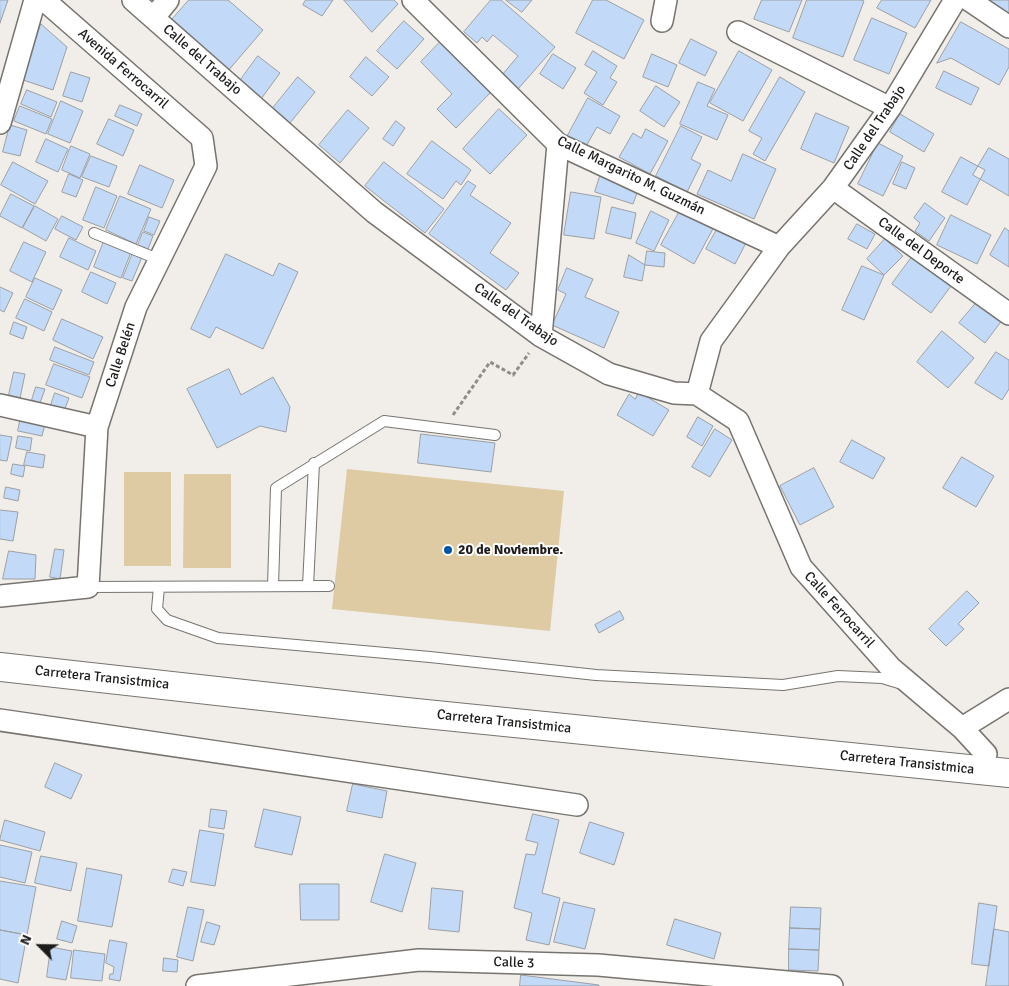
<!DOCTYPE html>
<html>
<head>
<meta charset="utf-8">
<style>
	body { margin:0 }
	#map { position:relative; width:1009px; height:986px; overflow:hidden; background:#f1eee9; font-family:Signika,sans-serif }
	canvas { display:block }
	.north { position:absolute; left:15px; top:921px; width:50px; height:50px; -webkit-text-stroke:4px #fff; paint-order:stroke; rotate:293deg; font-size:14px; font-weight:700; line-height:20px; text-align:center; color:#1d1c1a }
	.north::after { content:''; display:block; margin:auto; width:18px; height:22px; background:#1d1c1a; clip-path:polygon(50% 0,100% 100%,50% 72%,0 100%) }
</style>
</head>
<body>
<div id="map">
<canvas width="1009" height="986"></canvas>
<div class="north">N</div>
</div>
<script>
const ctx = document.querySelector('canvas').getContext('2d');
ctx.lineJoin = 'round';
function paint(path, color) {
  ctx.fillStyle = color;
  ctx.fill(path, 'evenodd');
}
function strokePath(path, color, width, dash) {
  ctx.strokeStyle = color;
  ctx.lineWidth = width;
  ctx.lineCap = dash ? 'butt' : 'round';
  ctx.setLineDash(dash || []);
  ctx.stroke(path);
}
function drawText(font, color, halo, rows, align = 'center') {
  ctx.font = font + ' Signika,sans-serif';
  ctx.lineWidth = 4;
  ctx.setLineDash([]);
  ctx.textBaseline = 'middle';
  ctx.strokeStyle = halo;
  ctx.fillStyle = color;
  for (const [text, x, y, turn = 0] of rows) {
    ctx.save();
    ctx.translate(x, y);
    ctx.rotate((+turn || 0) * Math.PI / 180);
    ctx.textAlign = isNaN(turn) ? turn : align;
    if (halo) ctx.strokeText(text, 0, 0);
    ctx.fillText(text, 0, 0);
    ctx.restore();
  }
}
paint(new Path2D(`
	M 347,469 L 564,491 L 550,631 L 332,609 Z
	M 124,472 L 171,472 L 171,566 L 124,566 Z
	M 184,474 L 231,474 L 231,568 L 183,568 Z`), '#dfcba3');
const building = new Path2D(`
	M 0,0 L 8,0 L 0,23 Z
	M 189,0 L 228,0 L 263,30 L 227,72 L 169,23 Z
	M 306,0 L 333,0 L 322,16 L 303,5 Z
	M 344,0 L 394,0 L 398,4 L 372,32 Z
	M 491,0 L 501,0 L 555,47 L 518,89 L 502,75 L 518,56 L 493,35 L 487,42 L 482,37 L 477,43 L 464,32 Z
	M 506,0 L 532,0 L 522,12 Z
	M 593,0 L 606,0 L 644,20 L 624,59 L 576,33 Z
	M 762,0 L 802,0 L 789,32 L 754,19 Z
	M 807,0 L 861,0 L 864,1 L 843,57 L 793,38 Z
	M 882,0 L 931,0 L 915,28 L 877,8 Z
	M 981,0 L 1009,0 L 1009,16 Z
	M 872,18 L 907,33 L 889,74 L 854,60 Z
	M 404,21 L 424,39 L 397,69 L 377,51 Z
	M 961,22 L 1009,49 L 1009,67 L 999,85 L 951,58 L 937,63 Z
	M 41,24 L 67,47 L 53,90 L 23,80 Z
	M 691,39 L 717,52 L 705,76 L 679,63 Z
	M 440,42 L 491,92 L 456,128 L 437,109 L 452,94 L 421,62 Z
	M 593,51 L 617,66 L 610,78 L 617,82 L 603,105 L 584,93 L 597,72 L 585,65 Z
	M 739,51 L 772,70 L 743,121 L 710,103 Z
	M 553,54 L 576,68 L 563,89 L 540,74 Z
	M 652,54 L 677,65 L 668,87 L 643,77 Z
	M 258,56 L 280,73 L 261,99 L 239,82 Z
	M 366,57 L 389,77 L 372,96 L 350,77 Z
	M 944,71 L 979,88 L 971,105 L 936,88 Z
	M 71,72 L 90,78 L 82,102 L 63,96 Z
	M 298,77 L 315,92 L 290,123 L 273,108 Z
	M 780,77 L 805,92 L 765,161 L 753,154 L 762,138 L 749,131 Z
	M 698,82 L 715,89 L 707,106 L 728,115 L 717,140 L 680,124 Z
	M 656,86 L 680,102 L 664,127 L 640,111 Z
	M 27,90 L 57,102 L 51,117 L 21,104 Z
	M 588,98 L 620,116 L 610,134 L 597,127 L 585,148 L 567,137 Z
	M 61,101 L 83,111 L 70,143 L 48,134 Z
	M 120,105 L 142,114 L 137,126 L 115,116 Z
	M 20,106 L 52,119 L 46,134 L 14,121 Z
	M 499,109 L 527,135 L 490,174 L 463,149 Z
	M 348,110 L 369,128 L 340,163 L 319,145 Z
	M 816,113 L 849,127 L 834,163 L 801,149 Z
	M 900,114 L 934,134 L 924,152 L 890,132 Z
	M 109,119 L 134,130 L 123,156 L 97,144 Z
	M 396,121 L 405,128 L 393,146 L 383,139 Z
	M 10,125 L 27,130 L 20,156 L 3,152 Z
	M 681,126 L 702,137 L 691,159 L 701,164 L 687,192 L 656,176 Z
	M 646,129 L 668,141 L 650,174 L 619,157 L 633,133 L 641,138 Z
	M 46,139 L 68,149 L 58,172 L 36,162 Z
	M 432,141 L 471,170 L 461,185 L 456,181 L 443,199 L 407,174 Z
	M 878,143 L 903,156 L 883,196 L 858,184 Z
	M 71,146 L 90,154 L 80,178 L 62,170 Z
	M 989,148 L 1009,159 L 1009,196 L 973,175 Z
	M 743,154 L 776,169 L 754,219 L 697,194 L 708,170 L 731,181 Z
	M 91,156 L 117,166 L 109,187 L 82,177 Z
	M 961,157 L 985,170 L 967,205 L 942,192 Z
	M 13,162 L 48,181 L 35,204 L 1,185 Z
	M 384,162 L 444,209 L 425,233 L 365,186 Z
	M 902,162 L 915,168 L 906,189 L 893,184 Z
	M 140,165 L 174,180 L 162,208 L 128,194 Z
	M 601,173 L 640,185 L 633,204 L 595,192 Z
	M 69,174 L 83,180 L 76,197 L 62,192 Z
	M 468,181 L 476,186 L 470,195 L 511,223 L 490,253 L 519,273 L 506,290 L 429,234 Z
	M 96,187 L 117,196 L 104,228 L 83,220 Z
	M 571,192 L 601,197 L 594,239 L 564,235 Z
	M 11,194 L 34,206 L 22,228 L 0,216 Z
	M 120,196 L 151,209 L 136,244 L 106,230 Z
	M 925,203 L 945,218 L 929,241 L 915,231 L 920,223 L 914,218 Z
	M 35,206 L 58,219 L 46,241 L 23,228 Z
	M 612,207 L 636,213 L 631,239 L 606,233 Z
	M 681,209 L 714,227 L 694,264 L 661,245 Z
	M 651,211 L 669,220 L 654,251 L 636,243 Z
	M 951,215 L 991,235 L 977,264 L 937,245 Z
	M 62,216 L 83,227 L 76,240 L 55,229 Z
	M 149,217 L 160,221 L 154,235 L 144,231 Z
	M 720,224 L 747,241 L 735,264 L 706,249 Z
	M 857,224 L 875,234 L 867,249 L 848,239 Z
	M 1005,228 L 1009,231 L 1009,267 L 990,255 Z
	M 143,232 L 153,236 L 148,249 L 138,245 Z
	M 69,238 L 96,251 L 88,270 L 60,257 Z
	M 885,239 L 903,256 L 884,275 L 867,259 Z
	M 104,241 L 131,252 L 121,278 L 94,267 Z
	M 24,242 L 46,252 L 32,282 L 10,271 Z
	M 647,251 L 665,253 L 664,267 L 645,265 Z
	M 133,253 L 142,257 L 132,281 L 123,278 Z
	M 226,254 L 273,276 L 279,263 L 298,272 L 263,349 L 216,327 L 210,338 L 191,329 Z
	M 629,255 L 645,265 L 642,281 L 624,277 Z
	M 912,257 L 951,286 L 931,313 L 892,284 Z
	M 862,266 L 884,275 L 864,320 L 842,310 Z
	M 567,268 L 593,279 L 585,297 L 619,312 L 604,348 L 552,325 L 566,294 L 558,290 Z
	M 91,272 L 116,283 L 107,304 L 82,292 Z
	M 35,278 L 62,290 L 53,310 L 26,297 Z
	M 0,287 L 13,293 L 4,312 L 0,310 Z
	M 25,299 L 52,312 L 44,331 L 16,318 Z
	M 977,302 L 1003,319 L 985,343 L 959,323 Z
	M 62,319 L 103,337 L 93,359 L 53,340 Z
	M 14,322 L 27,327 L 23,339 L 10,334 Z
	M 942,331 L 974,358 L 948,388 L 917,362 Z
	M 55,347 L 94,362 L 89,375 L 50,360 Z
	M 996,352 L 1009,360 L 1009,389 L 1002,400 L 975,383 Z
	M 54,364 L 90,377 L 82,398 L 46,385 Z
	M 229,369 L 241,395 L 273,377 L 290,407 L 286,432 L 260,426 L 217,448 L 187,389 Z
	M 14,372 L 25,374 L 20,398 L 9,395 Z
	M 36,387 L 45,389 L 40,403 L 32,400 Z
	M 639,392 L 669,410 L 653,436 L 617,415 L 629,394 L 635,399 Z
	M 55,393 L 69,398 L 64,411 L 51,405 Z
	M 22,412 L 47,416 L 42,436 L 18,431 Z
	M 698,417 L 713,426 L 702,446 L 687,437 Z
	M 715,429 L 732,440 L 710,477 L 692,467 Z
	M 421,434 L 495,443 L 491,472 L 418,463 Z
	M 0,435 L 12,437 L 7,461 L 0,460 Z
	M 18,436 L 32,438 L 30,451 L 16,448 Z
	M 852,440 L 885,458 L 873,479 L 840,462 Z
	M 27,452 L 45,455 L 43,468 L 24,465 Z
	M 962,457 L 994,476 L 976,507 L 943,488 Z
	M 13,464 L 25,466 L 23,477 L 11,474 Z
	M 814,468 L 834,507 L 800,525 L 780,486 Z
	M 6,487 L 20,490 L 18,501 L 4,498 Z
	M 0,510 L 18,512 L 13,541 L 0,539 Z
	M 55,549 L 64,550 L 60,579 L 50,577 Z
	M 9,551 L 36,555 L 35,579 L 3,579 Z
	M 967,591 L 979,603 L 958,624 L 964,629 L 946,646 L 929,629 Z
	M 620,611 L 624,619 L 599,633 L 595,625 Z
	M 55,763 L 82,775 L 71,799 L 45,787 Z
	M 353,784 L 387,791 L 382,818 L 347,811 Z
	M 211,809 L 227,811 L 224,829 L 209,827 Z
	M 264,809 L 301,817 L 292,855 L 255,847 Z
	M 533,814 L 559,820 L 542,893 L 560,898 L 549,945 L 526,940 L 532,913 L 514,908 L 526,854 L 535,855 L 538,843 L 526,840 Z
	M 5,820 L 45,832 L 40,851 L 0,840 Z
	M 590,822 L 624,833 L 614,865 L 580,853 Z
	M 200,830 L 224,834 L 215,886 L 191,882 Z
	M 0,845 L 32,852 L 25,883 L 0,877 Z
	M 385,854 L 416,863 L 402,912 L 371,902 Z
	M 41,856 L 77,863 L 71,891 L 35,883 Z
	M 87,868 L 122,875 L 112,927 L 78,921 Z
	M 173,869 L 187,872 L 183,886 L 169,882 Z
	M 0,881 L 36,887 L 27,935 L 0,930 Z
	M 300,884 L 339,884 L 339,920 L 301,920 Z
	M 432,888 L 463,891 L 459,932 L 429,929 Z
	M 564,902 L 595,909 L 585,949 L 554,942 Z
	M 979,903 L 997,906 L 989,966 L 972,964 Z
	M 188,907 L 204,910 L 193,961 L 177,957 Z
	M 791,907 L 821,908 L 820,929 L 790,928 Z
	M 675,919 L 721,933 L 714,959 L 667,945 Z
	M 62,921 L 77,926 L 72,943 L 57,939 Z
	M 207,922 L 220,926 L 214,945 L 201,942 Z
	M 790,928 L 820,929 L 819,950 L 789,949 Z
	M 994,929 L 1009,932 L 1009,986 L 986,986 Z
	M 0,930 L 27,935 L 18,983 L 0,979 Z
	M 110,940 L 127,943 L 120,981 L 109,979 L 110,974 L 113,974 L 114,967 L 106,963 Z
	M 51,947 L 72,951 L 66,980 L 47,977 Z
	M 789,949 L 819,950 L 818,971 L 789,970 Z
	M 74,950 L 105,954 L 102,981 L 71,978 Z
	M 164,958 L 178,960 L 177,972 L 163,971 Z
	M 521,975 L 599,985 L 599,986 L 520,986 Z`);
paint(building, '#c2daf7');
strokePath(building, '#9b9fa4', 1);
const lane = new Path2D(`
	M 94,233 L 160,260
	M 273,586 L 276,488 L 384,421 L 495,435
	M 308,586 L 314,463
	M 88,587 L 329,586
	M 159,587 L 157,609 L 167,620 L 218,638 L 430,657 L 596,675 L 783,685 L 838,676 L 882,678 L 902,684`);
const street = new Path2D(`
	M 133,0 L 374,212 L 541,336 L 609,374 L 674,393 L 697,394 L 738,421 L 801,567 L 891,668 L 962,728 L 986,754
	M 413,0 L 558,144 L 779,247
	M 969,0 L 1009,27
	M 154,17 L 168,0
	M 662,21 L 666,0
	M 738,32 L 890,108
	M 0,123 L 35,0
	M 833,188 L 1009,314
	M 541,336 L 558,144
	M 697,394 L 711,341 L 779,247 L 833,188 L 890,108 L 955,0
	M 0,405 L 97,427
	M 0,596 L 88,587 L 97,427 L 136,307 L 206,166 L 202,138 L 44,0
	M 0,720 L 577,805
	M 962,728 L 1009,699
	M 197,986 L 419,960 L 598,965 L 832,986`);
const primary = new Path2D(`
	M 0,667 L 406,712 L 1009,773`);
strokePath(lane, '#77746f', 12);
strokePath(street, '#77746f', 24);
strokePath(primary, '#77746f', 30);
strokePath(new Path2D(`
	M 453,415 L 490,362 L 513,375 L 529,353`), '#8f8d89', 3, [4, 2.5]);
strokePath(lane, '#fff', 10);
strokePath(street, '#fff', 21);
strokePath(primary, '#fff', 28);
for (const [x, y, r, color] of [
	[448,550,5,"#0257a5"]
]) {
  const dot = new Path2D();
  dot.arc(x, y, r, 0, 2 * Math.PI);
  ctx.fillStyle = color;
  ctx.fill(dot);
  strokePath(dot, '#fff', 2);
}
drawText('14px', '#1d1c1a', '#fff', [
	["Calle del Trabajo",202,60,41],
	["Avenida Ferrocarril",123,69,41],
	["Calle del Trabajo",875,128,-56],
	["Calle Margarito M. Guzmán",631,176,26],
	["Calle del Deporte",921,251,36],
	["Calle del Trabajo",516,315,35],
	["Calle Belén",121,355,-72],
	["Calle Ferrocarril",839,610,48],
	["Carretera Transistmica",102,678,6],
	["Carretera Transistmica",504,722,6],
	["Carretera Transistmica",907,763,6],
	["Calle 3",514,963,2]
]);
drawText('bold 14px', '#1d1c1a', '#fff', [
	["20 de Noviembre.",458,550]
], 'left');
</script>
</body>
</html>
